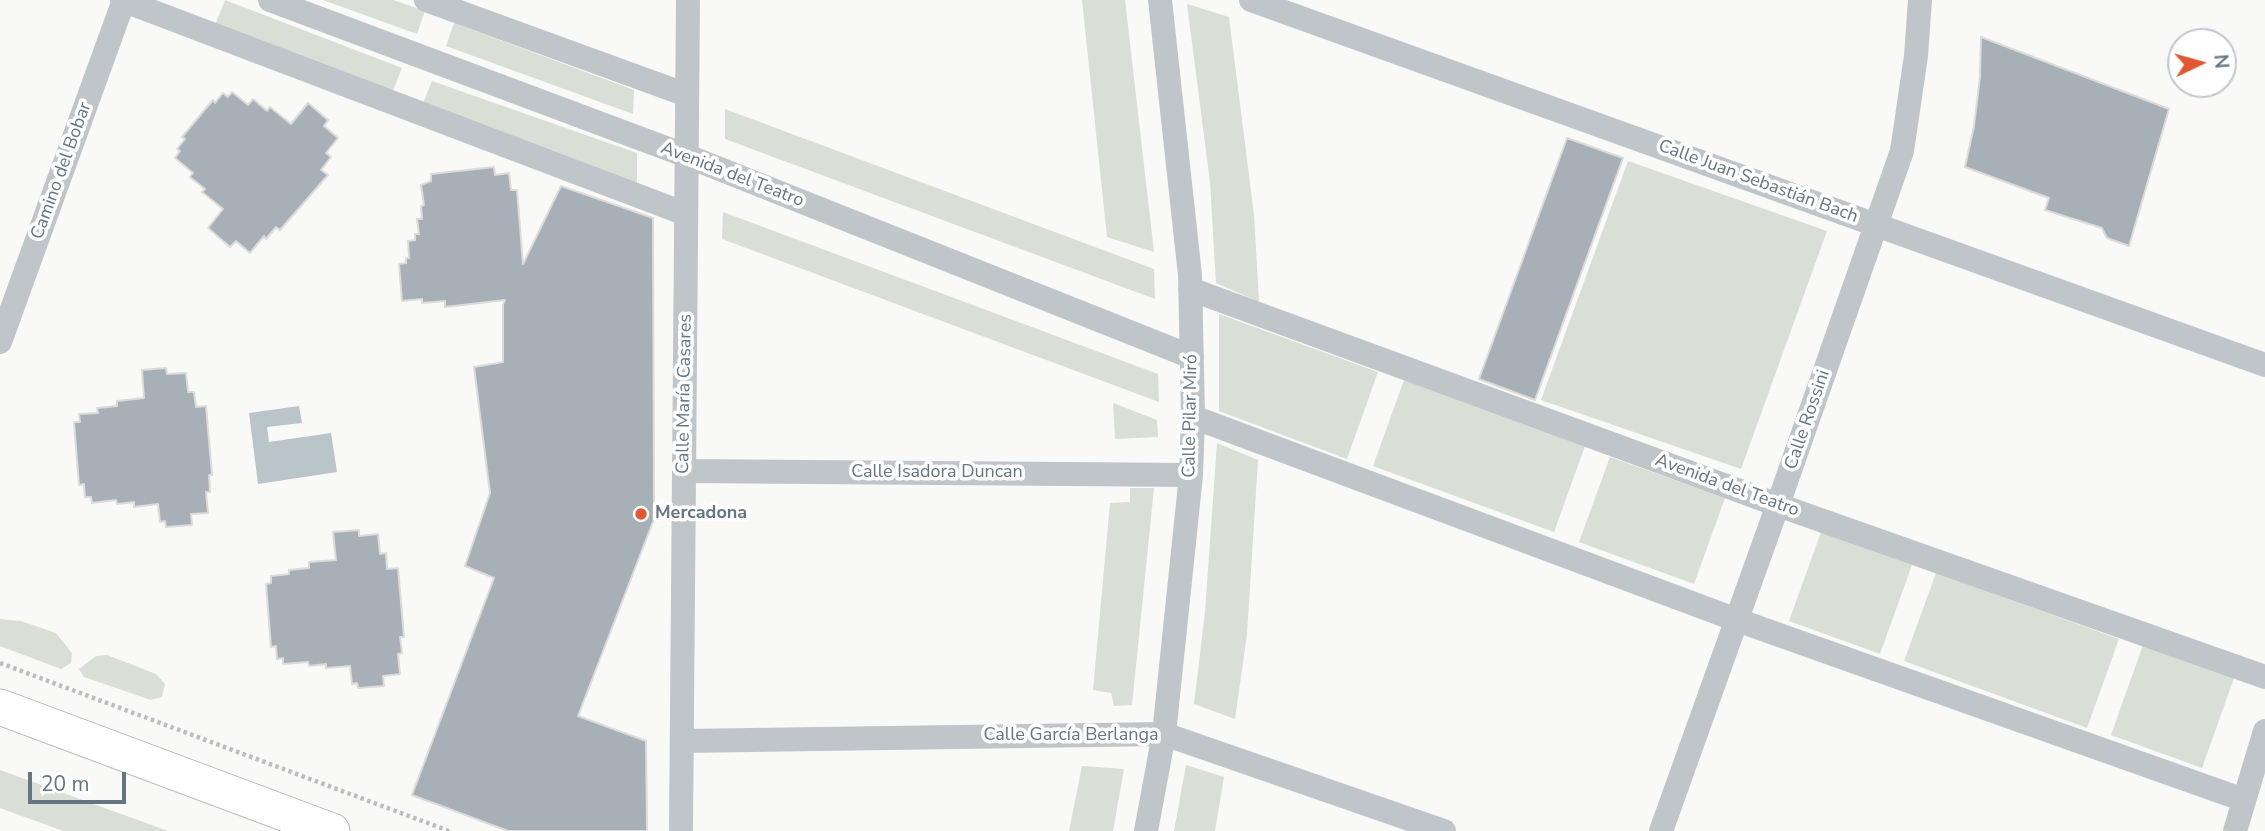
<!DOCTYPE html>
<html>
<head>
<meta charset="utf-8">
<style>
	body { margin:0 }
	#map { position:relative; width:2265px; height:831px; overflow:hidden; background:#f9f9f7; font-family:"Nunito Sans",sans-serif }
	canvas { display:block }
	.north { position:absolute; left:2167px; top:28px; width:70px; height:70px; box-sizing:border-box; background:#fff; border:2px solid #c1c8cd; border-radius:50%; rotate:85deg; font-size:19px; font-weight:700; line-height:28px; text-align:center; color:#657581 }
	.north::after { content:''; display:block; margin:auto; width:24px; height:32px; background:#df5832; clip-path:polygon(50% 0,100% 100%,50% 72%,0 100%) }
	.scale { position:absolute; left:28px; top:772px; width:98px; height:32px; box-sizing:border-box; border:4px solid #657581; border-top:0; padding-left:9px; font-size:21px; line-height:24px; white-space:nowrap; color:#657581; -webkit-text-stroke:5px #fff; paint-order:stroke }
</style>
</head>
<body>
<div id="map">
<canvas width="2265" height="831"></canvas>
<div class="north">N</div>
<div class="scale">20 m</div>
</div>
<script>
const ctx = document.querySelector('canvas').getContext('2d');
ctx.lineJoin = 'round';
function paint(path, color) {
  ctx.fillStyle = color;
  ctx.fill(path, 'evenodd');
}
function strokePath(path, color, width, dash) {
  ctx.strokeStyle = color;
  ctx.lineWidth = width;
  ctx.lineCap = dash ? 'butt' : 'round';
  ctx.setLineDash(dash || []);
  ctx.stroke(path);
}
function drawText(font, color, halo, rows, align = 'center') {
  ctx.font = font + ' "Nunito Sans",sans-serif';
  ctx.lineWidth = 7;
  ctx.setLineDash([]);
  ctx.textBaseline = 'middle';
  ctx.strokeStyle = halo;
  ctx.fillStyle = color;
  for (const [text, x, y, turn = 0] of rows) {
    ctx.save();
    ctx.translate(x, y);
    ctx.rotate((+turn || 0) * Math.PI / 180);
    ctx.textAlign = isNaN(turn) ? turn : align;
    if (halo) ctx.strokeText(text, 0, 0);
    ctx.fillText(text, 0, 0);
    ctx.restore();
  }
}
paint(new Path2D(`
	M 225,0 L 402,68 L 392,93 L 215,25 Z
	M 323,0 L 393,0 L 425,11 L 417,34 Z
	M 1082,0 L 1125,0 L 1154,252 L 1107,237 Z
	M 1187,4 L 1229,17 L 1254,215 L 1259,302 L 1216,283 L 1210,182 Z
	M 454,23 L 634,90 L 633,114 L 446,46 Z
	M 432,81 L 637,153 L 637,184 L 423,103 Z
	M 725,109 L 1154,269 L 1155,299 L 725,139 Z
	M 1628,161 L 1827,231 L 1741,469 L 1541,400 Z
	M 723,212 L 1158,374 L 1159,402 L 722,239 Z
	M 1219,314 L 1378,372 L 1347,459 L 1219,411 Z
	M 1404,380 L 1585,446 L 1554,532 L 1373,466 Z
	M 1113,403 L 1157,420 L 1158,437 L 1115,439 Z
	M 1217,443 L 1258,460 L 1247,634 L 1235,719 L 1194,704 L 1205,612 Z
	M 1610,457 L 1725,498 L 1694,584 L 1579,542 Z
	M 1130,488 L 1154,488 L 1132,705 L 1114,706 L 1111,693 L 1093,690 L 1110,503 L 1130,502 Z
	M 1821,532 L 1912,565 L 1880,654 L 1789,621 Z
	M 1936,573 L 2119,639 L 2087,728 L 1904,661 Z
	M 0,619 L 21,621 L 56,633 L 72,653 L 71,663 L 61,669 L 0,646 Z
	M 2143,645 L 2234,678 L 2202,768 L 2111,735 Z
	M 107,655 L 156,674 L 165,684 L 162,697 L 151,700 L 84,677 L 79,669 L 96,656 Z
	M 1186,765 L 1224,777 L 1215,831 L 1174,831 Z
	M 1082,766 L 1124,769 L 1113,831 L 1069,831 Z
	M 0,770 L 168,831 L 63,831 L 0,808 Z`), '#d9ded6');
paint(new Path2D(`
	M 299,406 L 302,423 L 267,427 L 269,442 L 331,433 L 337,472 L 258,484 L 249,413 Z`), '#b9c5c9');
const building = new Path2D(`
	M 1981,37 L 2169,109 L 2129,246 L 2107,238 L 2102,228 L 2045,210 L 2049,198 L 1965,167 L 1974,126 L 1980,77 Z
	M 232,92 L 248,105 L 253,99 L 267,111 L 270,107 L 291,124 L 308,103 L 328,120 L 324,126 L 338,138 L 326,153 L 331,157 L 321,170 L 328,175 L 280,230 L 276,227 L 266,239 L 264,236 L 250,253 L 236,241 L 230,247 L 208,228 L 223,209 L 202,192 L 205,189 L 190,177 L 193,173 L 175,158 L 180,151 L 177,149 L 185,139 L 182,137 L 213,100 L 215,103 L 223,93 L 228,97 Z
	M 1567,138 L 1623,158 L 1535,400 L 1479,379 Z
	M 494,167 L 495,175 L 509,173 L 511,190 L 517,190 L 523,264 L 561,186 L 653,218 L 654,519 L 578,716 L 646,741 L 647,831 L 508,831 L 412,795 L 494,578 L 465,566 L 490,493 L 474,367 L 503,362 L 503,305 L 505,300 L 445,307 L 445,301 L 422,303 L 422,299 L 402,301 L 399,264 L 406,263 L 406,258 L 409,258 L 408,241 L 415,240 L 415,234 L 419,234 L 417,219 L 422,219 L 421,206 L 424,205 L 421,185 L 431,181 L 431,174 Z
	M 166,368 L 167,374 L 186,373 L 188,392 L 194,392 L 196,407 L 206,406 L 212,475 L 209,475 L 210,492 L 206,492 L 208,513 L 191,514 L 192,525 L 166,527 L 165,521 L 160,522 L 158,504 L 134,507 L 134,502 L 117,504 L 116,500 L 92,503 L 91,497 L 85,497 L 84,484 L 79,485 L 74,422 L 80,422 L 79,414 L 98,413 L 97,408 L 117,406 L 117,401 L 144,398 L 142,370 Z
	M 359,530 L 359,536 L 378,534 L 380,554 L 386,553 L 387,569 L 398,568 L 404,637 L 400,637 L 402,653 L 398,654 L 400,674 L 383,676 L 384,686 L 358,688 L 357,683 L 352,684 L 350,666 L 326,668 L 326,664 L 309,666 L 308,662 L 283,664 L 283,658 L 277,659 L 276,646 L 271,647 L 266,584 L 271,583 L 271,576 L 289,574 L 289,570 L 309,568 L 309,562 L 336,560 L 333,532 Z`);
paint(building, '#a7b0b6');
strokePath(building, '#dbdbd9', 2);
const secondary = new Path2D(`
	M 0,707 L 332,831`);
strokePath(secondary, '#b3b9bd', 37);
strokePath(new Path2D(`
	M 0,663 L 449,831`), '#bbbec1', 4.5, [3.5, 3.5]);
strokePath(new Path2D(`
	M 122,0 L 686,214
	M 270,0 L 687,156 L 1192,357
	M 426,0 L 687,95
	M 1251,0 L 2265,365
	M 1190,289 L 1778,505 L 2265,677
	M 0,342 L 124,0
	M 1193,417 L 1737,620 L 2244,800
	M 684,471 L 1191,475
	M 682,741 L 1164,734 L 1444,831
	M 681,831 L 688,0
	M 1146,831 L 1164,734 L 1191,475 L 1193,417 L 1190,275 L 1160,0
	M 1661,831 L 1781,496 L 1902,151 L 1916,56 L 1920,0
	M 2235,831 L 2265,731`), '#c0c5c9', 24);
strokePath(secondary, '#fff', 35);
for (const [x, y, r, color] of [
	[641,514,7,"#df5832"]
]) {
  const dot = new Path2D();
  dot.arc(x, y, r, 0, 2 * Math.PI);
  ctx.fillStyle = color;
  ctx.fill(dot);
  strokePath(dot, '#fff', 2.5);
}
drawText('18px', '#657581', '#fff', [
	["Camino del Bobar",62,171,-70],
	["Avenida del Teatro",732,175,21],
	["Calle Juan Sebastián Bach",1758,182,20],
	["Calle María Casares",685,394,-89],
	["Calle Pilar Miró",1191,416,-89],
	["Calle Rossini",1808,420,-71],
	["Calle Isadora Duncan",937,473],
	["Avenida del Teatro",1727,486,20],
	["Calle García Berlanga",1071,736]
]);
drawText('bold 18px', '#657581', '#fff', [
	["Mercadona",655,514]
], 'left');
</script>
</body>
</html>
